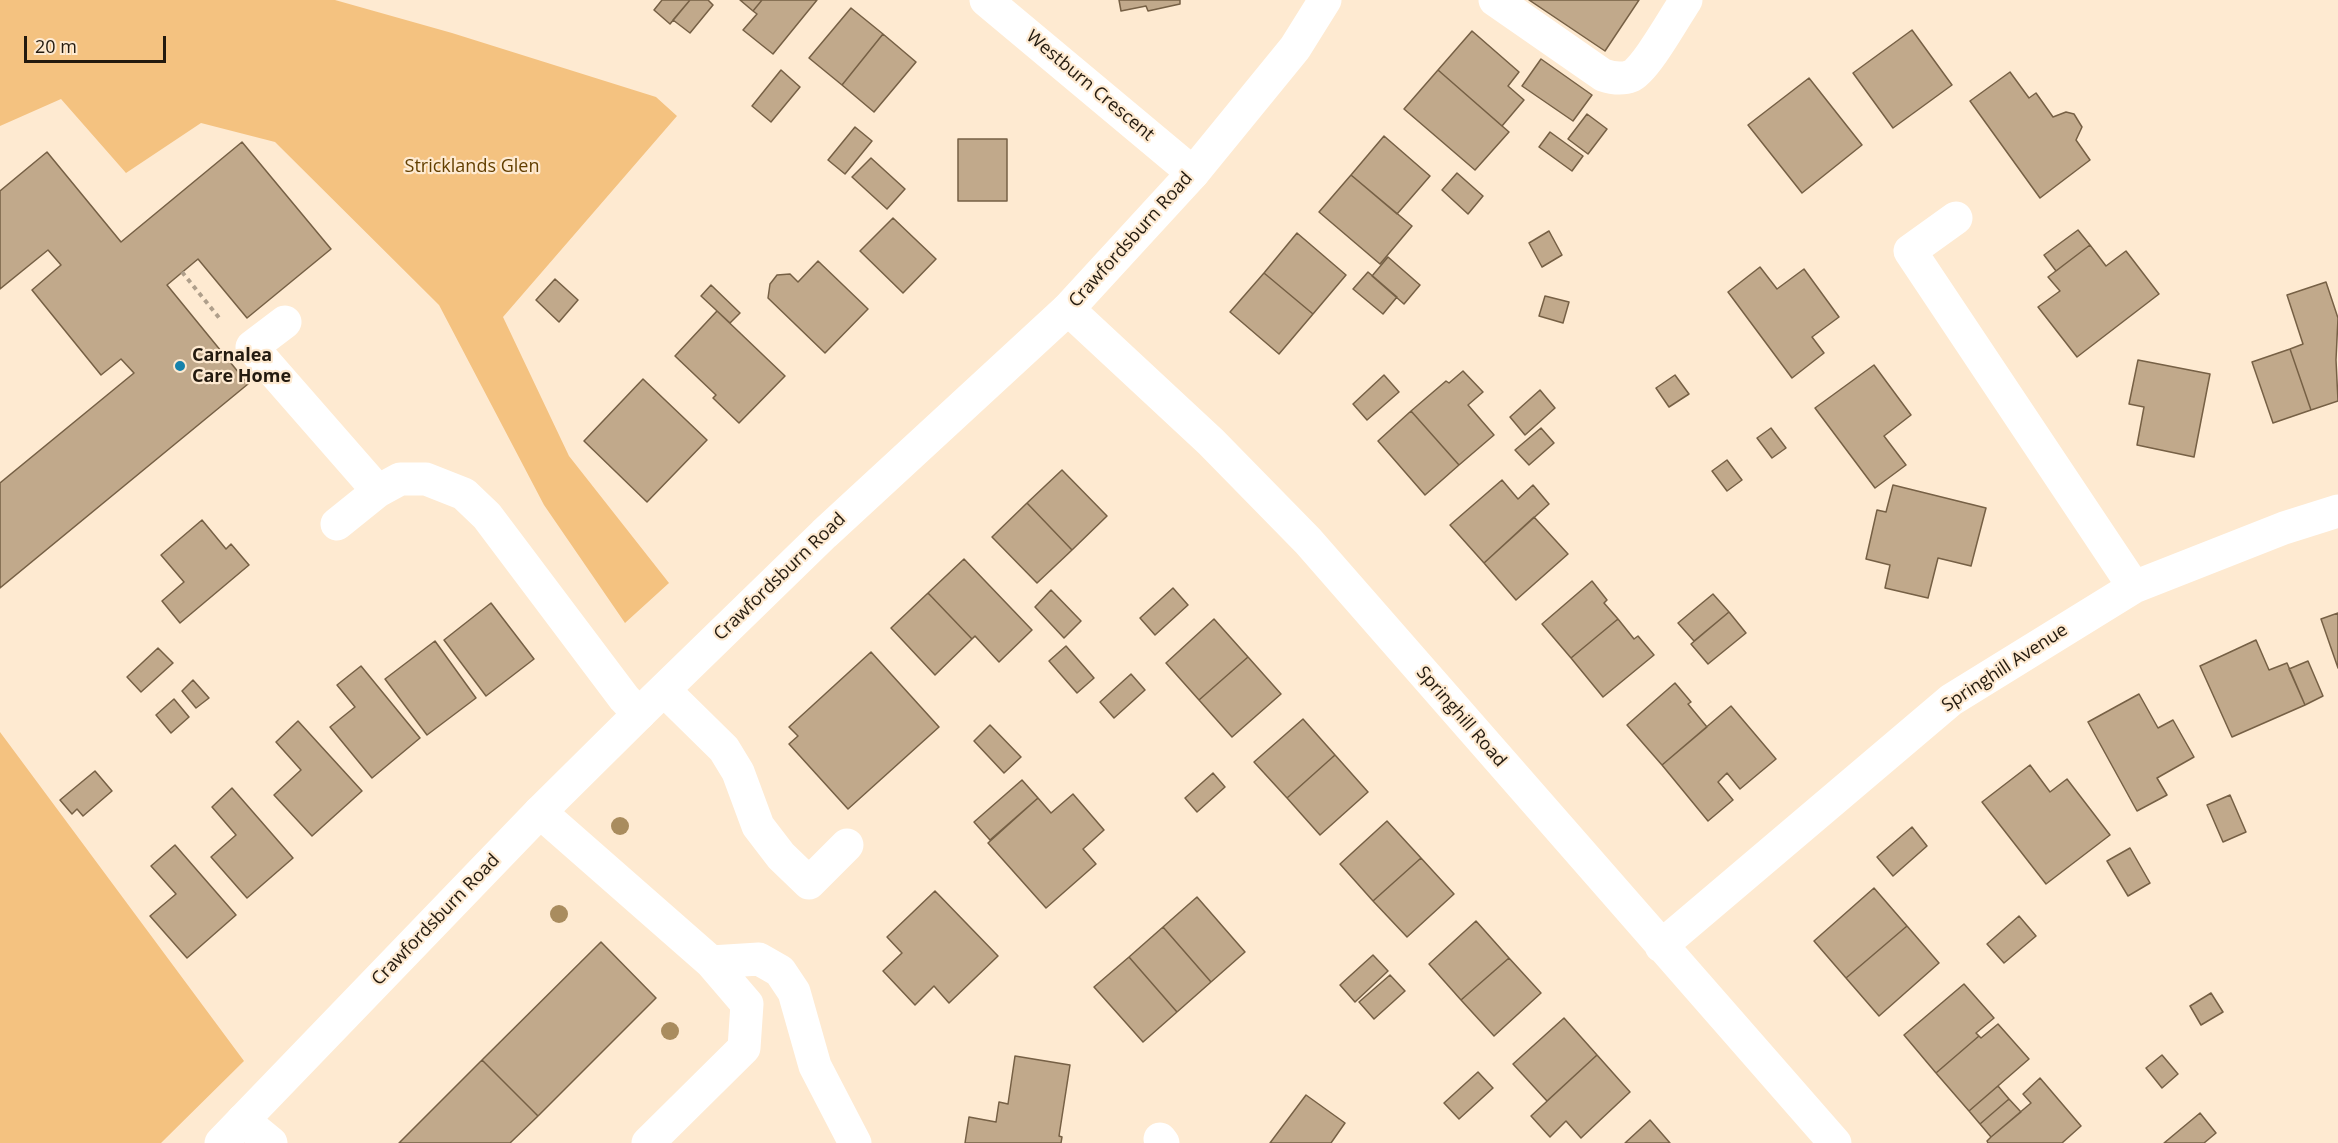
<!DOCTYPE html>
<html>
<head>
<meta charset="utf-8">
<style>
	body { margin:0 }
	#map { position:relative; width:2338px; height:1143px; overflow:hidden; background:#feead1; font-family:"Open Sans",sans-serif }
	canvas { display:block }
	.scale { position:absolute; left:24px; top:36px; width:142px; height:27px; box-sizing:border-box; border:3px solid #231a0f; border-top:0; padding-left:8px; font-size:18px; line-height:21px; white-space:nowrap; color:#231a0f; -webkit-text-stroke:4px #feead1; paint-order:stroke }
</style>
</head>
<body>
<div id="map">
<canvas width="2338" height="1143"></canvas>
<div class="scale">20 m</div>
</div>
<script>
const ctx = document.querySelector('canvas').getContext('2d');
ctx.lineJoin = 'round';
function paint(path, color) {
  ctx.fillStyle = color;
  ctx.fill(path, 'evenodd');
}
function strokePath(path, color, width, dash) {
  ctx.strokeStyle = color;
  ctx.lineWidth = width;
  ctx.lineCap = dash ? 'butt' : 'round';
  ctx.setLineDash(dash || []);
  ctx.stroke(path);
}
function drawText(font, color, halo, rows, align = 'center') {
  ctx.font = font + ' "Open Sans",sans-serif';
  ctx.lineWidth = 4.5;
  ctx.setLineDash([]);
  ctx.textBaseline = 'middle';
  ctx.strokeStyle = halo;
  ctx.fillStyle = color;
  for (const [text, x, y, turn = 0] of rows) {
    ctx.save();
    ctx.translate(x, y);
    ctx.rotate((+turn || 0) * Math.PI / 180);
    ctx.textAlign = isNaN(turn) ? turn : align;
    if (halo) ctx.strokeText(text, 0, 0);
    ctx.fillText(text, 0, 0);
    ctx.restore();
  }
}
paint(new Path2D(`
	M 0,0 L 335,0 L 452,33 L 656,97 L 677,116 L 503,317 L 569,456 L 669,583 L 625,623 L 544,505 L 439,305 L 275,142 L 201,123 L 126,173 L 61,99 L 0,126 Z
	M 0,732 L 244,1061 L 161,1143 L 0,1143 Z`), '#f4c280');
const building = new Path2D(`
	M 662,0 L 690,0 L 670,24 L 654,10 Z
	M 690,0 L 708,0 L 713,5 L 690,33 L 673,20 Z
	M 740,0 L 762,0 L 753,11 Z
	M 762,0 L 817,0 L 773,54 L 743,30 L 757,14 L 753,11 Z
	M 1119,0 L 1180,0 L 1180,4 L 1148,11 L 1146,6 L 1121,11 Z
	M 1529,0 L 1639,0 L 1605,51 Z
	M 851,8 L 883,34 L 842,85 L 809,58 Z
	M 1912,30 L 1952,85 L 1893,128 L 1853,73 Z
	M 1472,31 L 1519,72 L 1508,86 L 1524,100 L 1502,126 L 1438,70 Z
	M 883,34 L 916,62 L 874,112 L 842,85 Z
	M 1541,59 L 1592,95 L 1573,121 L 1522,86 Z
	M 781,70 L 800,87 L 771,122 L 752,106 Z
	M 1438,70 L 1509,132 L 1475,170 L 1404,109 Z
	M 2010,72 L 2029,98 L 2036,93 L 2053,117 L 2066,112 L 2074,114 L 2082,127 L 2076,140 L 2090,160 L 2040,198 L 1970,101 Z
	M 1809,78 L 1862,145 L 1802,193 L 1748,125 Z
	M 1587,114 L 1607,129 L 1588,154 L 1568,139 Z
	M 855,127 L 872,141 L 845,174 L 828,160 Z
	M 1550,132 L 1583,156 L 1572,171 L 1539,147 Z
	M 1384,136 L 1430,176 L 1397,214 L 1351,175 Z
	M 958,139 L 1007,139 L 1007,201 L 958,201 Z
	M 242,142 L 331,249 L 247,318 L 198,259 L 167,285 L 248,384 L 0,588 L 0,483 L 134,373 L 121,359 L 101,375 L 32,290 L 61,265 L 48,250 L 0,289 L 0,191 L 47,152 L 121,242 Z
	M 871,158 L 905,189 L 887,209 L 852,177 Z
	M 1457,173 L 1483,196 L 1468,214 L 1442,190 Z
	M 1351,175 L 1412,226 L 1380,264 L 1319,212 Z
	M 893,218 L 936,259 L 903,293 L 860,251 Z
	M 2078,230 L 2090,245 L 2056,271 L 2044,255 Z
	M 1549,231 L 1562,255 L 1542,267 L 1529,243 Z
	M 1297,233 L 1346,275 L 1313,314 L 1264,273 Z
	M 2090,245 L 2106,266 L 2126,251 L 2159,294 L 2077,357 L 2038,307 L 2060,291 L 2048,277 Z
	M 1388,257 L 1420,285 L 1404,304 L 1372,276 Z
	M 818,261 L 868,309 L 825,353 L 768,298 L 770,284 L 777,275 L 790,274 L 798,282 Z
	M 1760,267 L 1777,289 L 1804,269 L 1839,317 L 1812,337 L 1824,353 L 1792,378 L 1728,292 Z
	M 1368,272 L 1397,297 L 1383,314 L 1353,289 Z
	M 1264,273 L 1313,314 L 1279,354 L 1230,312 Z
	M 555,279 L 578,300 L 559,322 L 536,300 Z
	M 2326,282 L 2338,318 L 2336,360 L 2338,401 L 2311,410 L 2290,349 L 2303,344 L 2287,295 Z
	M 711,285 L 740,313 L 730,323 L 701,296 Z
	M 1545,296 L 1569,302 L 1563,323 L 1539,316 Z
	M 717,311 L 785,376 L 739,423 L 713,398 L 716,395 L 675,356 Z
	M 2290,349 L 2311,410 L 2273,423 L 2252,362 Z
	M 2138,360 L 2210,374 L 2194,457 L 2137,445 L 2144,407 L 2129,404 Z
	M 1874,365 L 1911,415 L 1884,436 L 1906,465 L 1875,488 L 1815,408 Z
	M 1463,371 L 1483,392 L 1468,405 L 1494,435 L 1459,465 L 1411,411 L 1446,381 L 1449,383 Z
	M 1384,375 L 1399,392 L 1367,420 L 1353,404 Z
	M 1675,375 L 1689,394 L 1669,407 L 1656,388 Z
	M 643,379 L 707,440 L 647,502 L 584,441 Z
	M 1540,390 L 1555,408 L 1525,435 L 1510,417 Z
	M 1411,411 L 1459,465 L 1425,495 L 1378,441 Z
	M 1541,428 L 1554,443 L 1529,465 L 1515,450 Z
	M 1771,428 L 1786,448 L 1772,458 L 1757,438 Z
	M 1727,460 L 1742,480 L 1727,491 L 1712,471 Z
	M 1062,470 L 1107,516 L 1072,550 L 1027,503 Z
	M 1502,480 L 1518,499 L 1533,485 L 1549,504 L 1484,563 L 1450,525 Z
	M 1893,485 L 1986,508 L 1971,566 L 1938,558 L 1928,598 L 1885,588 L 1890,565 L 1866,559 L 1877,510 L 1886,512 Z
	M 1027,503 L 1072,550 L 1037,583 L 992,537 Z
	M 1534,517 L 1568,554 L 1516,600 L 1484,563 Z
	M 202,520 L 226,549 L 231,544 L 249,565 L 180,623 L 162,601 L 184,582 L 161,555 Z
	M 964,559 L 1032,630 L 999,662 L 975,636 L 972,639 L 928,593 Z
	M 1592,581 L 1607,600 L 1604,603 L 1618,619 L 1571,658 L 1542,624 Z
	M 1173,588 L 1188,605 L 1155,635 L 1140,618 Z
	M 1051,590 L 1081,621 L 1064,638 L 1035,607 Z
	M 928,593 L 972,639 L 935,675 L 891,628 Z
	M 1713,594 L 1729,612 L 1694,641 L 1678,623 Z
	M 491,603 L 534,659 L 486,696 L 444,640 Z
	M 1729,612 L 1746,633 L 1708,664 L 1691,644 Z
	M 2338,613 L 2338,668 L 2321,619 Z
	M 1214,619 L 1248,657 L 1199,700 L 1166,663 Z
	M 1618,619 L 1634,639 L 1638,636 L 1654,655 L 1603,697 L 1571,658 Z
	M 2256,640 L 2269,670 L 2287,663 L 2305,705 L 2232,737 L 2200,666 Z
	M 435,641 L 476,698 L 427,735 L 385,679 Z
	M 1066,646 L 1094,678 L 1077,693 L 1049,661 Z
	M 158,648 L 173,663 L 141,692 L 127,677 Z
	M 871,652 L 939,727 L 848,809 L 789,744 L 798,736 L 789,727 Z
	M 1248,657 L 1281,694 L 1232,737 L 1199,700 Z
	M 2308,661 L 2323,696 L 2305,705 L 2289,669 Z
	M 361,666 L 420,738 L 372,778 L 330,727 L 355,707 L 337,685 Z
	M 1131,674 L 1145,690 L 1114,718 L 1100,702 Z
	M 193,680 L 209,698 L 196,708 L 182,691 Z
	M 1675,683 L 1691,702 L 1688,704 L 1707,727 L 1662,765 L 1627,725 Z
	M 2139,694 L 2158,728 L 2173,720 L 2194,757 L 2157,778 L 2167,795 L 2137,811 L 2088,722 Z
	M 174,699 L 189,717 L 171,733 L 156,715 Z
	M 1731,706 L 1776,759 L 1740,789 L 1727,773 L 1718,782 L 1733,800 L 1708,821 L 1662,765 Z
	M 1303,719 L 1335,755 L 1287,798 L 1254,762 Z
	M 298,721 L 362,791 L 312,836 L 274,795 L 301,770 L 276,742 Z
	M 990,725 L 1021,757 L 1004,773 L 974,741 Z
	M 1335,755 L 1368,792 L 1320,835 L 1287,798 Z
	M 2030,765 L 2050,792 L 2067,779 L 2110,835 L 2046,884 L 1982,802 Z
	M 95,771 L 112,791 L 83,816 L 77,809 L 72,814 L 60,800 Z
	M 1213,773 L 1225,787 L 1197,812 L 1185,798 Z
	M 1022,780 L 1038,798 L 990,840 L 974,822 Z
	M 232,788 L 293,858 L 247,898 L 211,857 L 236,835 L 212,807 Z
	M 1073,794 L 1104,830 L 1083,849 L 1096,864 L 1046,908 L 988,843 L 1038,798 L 1051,813 Z
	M 2230,795 L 2246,832 L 2223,842 L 2207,805 Z
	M 1387,821 L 1421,858 L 1373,901 L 1340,864 Z
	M 1912,827 L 1927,846 L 1893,876 L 1877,857 Z
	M 175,845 L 236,915 L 187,958 L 150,916 L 176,894 L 151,866 Z
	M 2130,848 L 2150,883 L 2128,896 L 2107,861 Z
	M 1421,858 L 1454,894 L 1407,937 L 1373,901 Z
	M 1874,888 L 1907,926 L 1846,978 L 1814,941 Z
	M 935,891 L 998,956 L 949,1003 L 934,986 L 915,1005 L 883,971 L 902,953 L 887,937 Z
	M 1197,897 L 1245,952 L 1211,982 L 1163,927 Z
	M 2019,916 L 2036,936 L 2004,963 L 1987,944 Z
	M 1476,921 L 1509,958 L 1461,1000 L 1429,964 Z
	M 1907,926 L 1939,963 L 1879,1016 L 1846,978 Z
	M 1163,927 L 1211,982 L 1177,1012 L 1129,957 Z
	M 601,942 L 656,998 L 538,1116 L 482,1060 Z
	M 1373,955 L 1388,971 L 1355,1002 L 1340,985 Z
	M 1129,957 L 1177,1012 L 1143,1042 L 1094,987 Z
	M 1509,958 L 1541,993 L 1494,1036 L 1461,1000 Z
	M 1390,975 L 1405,991 L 1374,1019 L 1359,1002 Z
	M 1964,984 L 1994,1018 L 1976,1033 L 1979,1036 L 1936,1073 L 1904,1035 Z
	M 2211,993 L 2223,1012 L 2201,1025 L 2190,1006 Z
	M 1564,1018 L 1597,1055 L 1547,1101 L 1513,1064 Z
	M 1998,1024 L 2029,1059 L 1969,1111 L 1936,1073 L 1979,1036 L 1981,1038 Z
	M 1597,1055 L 1630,1092 L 1581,1138 L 1566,1121 L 1550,1137 L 1531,1116 Z
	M 2162,1055 L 2178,1074 L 2162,1088 L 2146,1068 Z
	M 1015,1056 L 1070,1065 L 1059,1136 L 1062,1137 L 1061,1143 L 965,1143 L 969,1117 L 996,1122 L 999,1102 L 1008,1104 Z
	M 482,1060 L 538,1116 L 510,1143 L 399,1143 Z
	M 1478,1072 L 1493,1088 L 1459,1119 L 1444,1103 Z
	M 2040,1078 L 2081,1126 L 2062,1143 L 1988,1143 L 1987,1141 L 1991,1137 L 2031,1103 L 2023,1094 Z
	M 1998,1086 L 2009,1099 L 1980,1124 L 1969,1111 Z
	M 1306,1095 L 1345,1123 L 1331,1143 L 1270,1143 Z
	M 2009,1099 L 2021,1112 L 1991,1137 L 1980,1124 Z
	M 2200,1113 L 2216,1133 L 2204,1143 L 2164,1143 Z
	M 1650,1120 L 1670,1143 L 1625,1143 Z`);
paint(building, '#c1a98b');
strokePath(building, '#766045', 1.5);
strokePath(new Path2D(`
	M 182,272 L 221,320`), '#af9f8b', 4, [4.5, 4.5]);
strokePath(new Path2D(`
	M 986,0 L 1193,173
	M 1495,0 L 1603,75 C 1612,78 1621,80 1631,76 C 1644,72 1676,15 1686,0
	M 1956,218 L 1910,251 L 2134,587
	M 1068,309 L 1211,442 L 1308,541 L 1835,1143
	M 285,322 L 252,347 L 378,491
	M 337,524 L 378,491 L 400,479 L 426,479 L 464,494 L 487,516 L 624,698 L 639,714
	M 664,690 L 724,749 L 738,772 L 758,826 L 781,856 L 809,883 L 847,845
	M 540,812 L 711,962 L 747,1004 L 744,1048 L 648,1143
	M 1661,946 L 1951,700 L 2134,587 L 2284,528 L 2338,511
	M 711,962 L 759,959 L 780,971 L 794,992 L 815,1066 L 855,1143
	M 243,1120 L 271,1143
	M 1160,1139 L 1163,1143`), '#fff', 33);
strokePath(new Path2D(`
	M 221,1143 L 540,812 L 644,709 L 824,534 L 1068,309 L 1193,173 L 1295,48 L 1325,0`), '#fff', 33);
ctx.fillStyle = '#a98c5e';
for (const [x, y] of [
	[620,826],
	[559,914],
	[670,1031]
]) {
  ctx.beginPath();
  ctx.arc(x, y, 9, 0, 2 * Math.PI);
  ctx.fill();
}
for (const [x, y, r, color] of [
	[180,366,6,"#1782ab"]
]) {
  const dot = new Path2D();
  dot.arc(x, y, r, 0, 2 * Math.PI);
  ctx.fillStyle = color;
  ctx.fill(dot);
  strokePath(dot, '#feead1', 2);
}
drawText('18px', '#231a0f', '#feead1', [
	["Westburn Crescent",1090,86,40],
	["Crawfordsburn Road",1131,240,-48],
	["Crawfordsburn Road",780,577,-44],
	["Springhill Avenue",2005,668,-33],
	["Springhill Road",1461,717,49],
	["Crawfordsburn Road",436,920,-46]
]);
drawText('18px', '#633f00', '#feead1', [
	["Stricklands Glen",472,167]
]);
drawText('bold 18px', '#231a0f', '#feead1', [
	["Carnalea",192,356],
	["Care Home",192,377]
], 'left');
</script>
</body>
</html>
